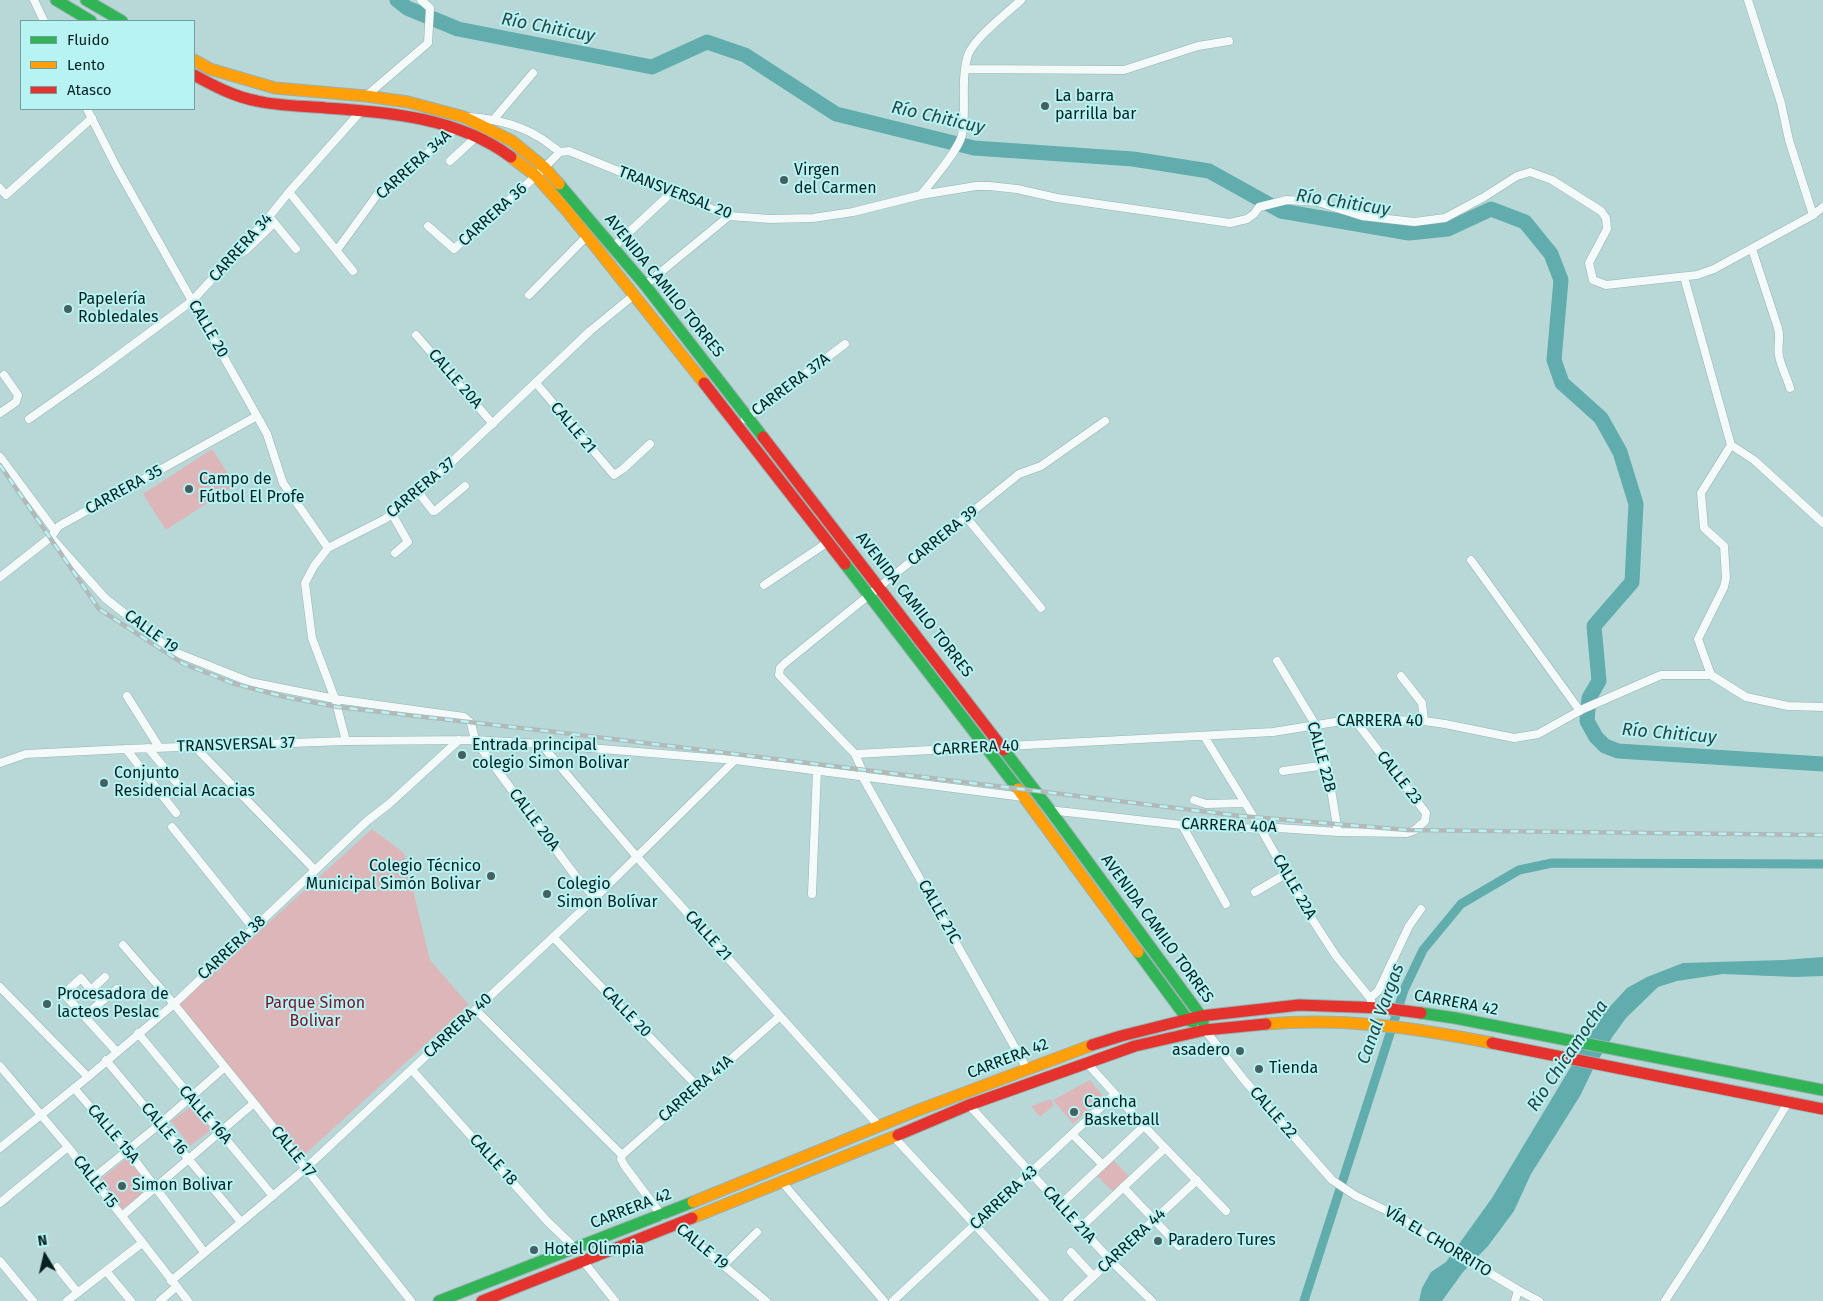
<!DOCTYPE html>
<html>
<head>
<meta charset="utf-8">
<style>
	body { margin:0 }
	#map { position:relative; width:1823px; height:1301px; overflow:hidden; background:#b8d8d8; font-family:"Fira Sans",sans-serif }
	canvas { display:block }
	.legend { position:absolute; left:20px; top:20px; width:175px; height:90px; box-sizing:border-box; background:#b7f3f3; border:1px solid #719f9f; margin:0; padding:6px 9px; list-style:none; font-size:15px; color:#072020 }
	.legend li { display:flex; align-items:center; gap:10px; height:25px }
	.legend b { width:25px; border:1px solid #719f9f }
	.north { position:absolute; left:20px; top:1231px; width:50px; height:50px; -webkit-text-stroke:4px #b7f3f3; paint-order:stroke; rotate:351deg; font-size:14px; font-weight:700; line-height:20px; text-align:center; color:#072020 }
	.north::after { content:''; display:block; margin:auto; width:18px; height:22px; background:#072020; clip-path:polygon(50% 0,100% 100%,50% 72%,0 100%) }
</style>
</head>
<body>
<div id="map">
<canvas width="1823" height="1301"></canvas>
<ul class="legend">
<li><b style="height:6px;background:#30b455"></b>Fluido</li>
<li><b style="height:6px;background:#ff9f0a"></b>Lento</li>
<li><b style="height:6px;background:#e5322d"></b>Atasco</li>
</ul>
<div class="north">N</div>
</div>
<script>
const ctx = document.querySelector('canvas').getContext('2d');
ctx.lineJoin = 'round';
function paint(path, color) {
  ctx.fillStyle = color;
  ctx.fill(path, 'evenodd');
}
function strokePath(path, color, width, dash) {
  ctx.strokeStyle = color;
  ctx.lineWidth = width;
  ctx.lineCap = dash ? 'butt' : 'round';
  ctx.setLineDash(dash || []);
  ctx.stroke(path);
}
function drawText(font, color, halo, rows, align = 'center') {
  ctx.font = font + ' "Fira Sans",sans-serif';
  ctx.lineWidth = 4;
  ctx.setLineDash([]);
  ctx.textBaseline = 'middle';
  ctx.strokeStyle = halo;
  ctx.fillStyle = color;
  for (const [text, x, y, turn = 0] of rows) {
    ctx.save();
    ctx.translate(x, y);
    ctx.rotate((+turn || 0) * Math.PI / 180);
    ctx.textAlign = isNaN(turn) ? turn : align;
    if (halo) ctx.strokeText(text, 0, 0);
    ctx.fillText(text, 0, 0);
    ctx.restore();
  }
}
paint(new Path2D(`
	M 212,449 L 235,485 L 166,530 L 143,494 Z
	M 372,829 L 404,853 L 430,960 L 469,1005 L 302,1157 L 179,1004 Z
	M 1090,1080 L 1103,1096 L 1073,1124 L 1053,1100 Z
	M 1051,1099 L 1054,1105 L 1040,1117 L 1031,1106 Z
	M 193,1105 L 211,1130 L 190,1146 L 171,1121 Z
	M 128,1157 L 151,1186 L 122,1209 L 100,1180 Z
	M 1113,1160 L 1129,1176 L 1113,1192 L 1096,1175 Z`), '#ddb6b9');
paint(new Path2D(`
	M 1823,957 L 1823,976 L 1795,977 L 1723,974 L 1677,981 L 1658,987 L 1626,1018 L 1613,1036 L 1595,1065 L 1580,1096 L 1531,1174 L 1514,1211 L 1488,1246 L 1463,1272 L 1442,1301 L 1419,1301 L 1422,1288 L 1431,1272 L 1446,1262 L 1492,1198 L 1602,1015 L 1627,988 L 1647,977 L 1683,963 L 1783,960 Z`), '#61acad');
strokePath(new Path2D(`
	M 1304,1301 L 1404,990 L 1423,950 L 1461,904 L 1519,870 L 1552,863 L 1823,864`), '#61acad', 9);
strokePath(new Path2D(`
	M 397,0 L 407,8 L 458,29 L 652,67 L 707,42 L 745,55 L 836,114 L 974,148 L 1133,159 L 1209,171 L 1281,211 L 1409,233 L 1448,229 L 1491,209 L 1525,222 L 1551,254 L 1561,280 L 1554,360 L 1562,383 L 1601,418 L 1620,452 L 1636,504 L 1632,582 L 1594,626 L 1599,681 L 1589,698 L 1587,721 L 1596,737 L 1605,746 L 1618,751 L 1823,764`), '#61acad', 15);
const street = new Path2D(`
	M 34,0 L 44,21
	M 1748,0 L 1781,103 L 1789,140 L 1813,215
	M 966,69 L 1124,70 L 1198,46 L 1229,41
	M 366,96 L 428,43 L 430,8 L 421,0
	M 87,109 L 117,168 L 257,416 L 267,434 L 283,483 L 328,548
	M 470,117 C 493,119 517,124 537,136 C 545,140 552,147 560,152
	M 494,119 L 533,73
	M 450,161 L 476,137
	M 0,188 L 6,195 L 92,118
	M 289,192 L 353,271
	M 921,195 C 932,181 958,151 962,135 C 967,109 960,80 968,55 C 974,38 1007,13 1021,0
	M 272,220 L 296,249
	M 428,226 L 454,249 L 536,176 L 560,152 L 569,151 L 729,216 L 770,219 L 813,218 L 853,212 L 921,195 L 976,186 L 989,186 L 1017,189 L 1057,198 L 1230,223 L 1247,219 L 1254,214 L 1259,207 L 1287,200 L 1318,202 L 1362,216 L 1414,222 L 1445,218 L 1484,197 L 1517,176 L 1530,172 L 1552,180 L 1601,211 L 1606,218 L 1607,229 L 1589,263 L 1593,280 L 1606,285 L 1697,275 L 1714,269 L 1813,215 L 1823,207
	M 612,248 L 671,193
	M 1752,249 L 1778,328 C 1781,339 1777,346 1779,356 C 1781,367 1787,377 1790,388
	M 239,250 L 241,253 L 246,250 L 274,223
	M 337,250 L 377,195 L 387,186 L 413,166 L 456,128
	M 1684,277 L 1731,445 L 1701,493 L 1704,528 L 1724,546 L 1726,578 L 1724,587 L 1698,639 L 1711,675
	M 645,285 L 729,216
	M 529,295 L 587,236
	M 416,335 L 493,424
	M 536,383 L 614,475 L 623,469 L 650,444
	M 0,413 L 16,402 L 18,395 L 4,375
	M 29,419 L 96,372 L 192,301 L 269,217 L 289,192 L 362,110
	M 745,419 L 845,344
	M 1731,445 L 1754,460 L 1823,523
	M 0,457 L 55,531
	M 419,493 L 433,511 L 435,511 L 465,486
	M 392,514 L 408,542 L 395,553
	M 966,517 L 1041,608
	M 51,537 L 105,598 L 172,651 L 250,682 L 335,699 L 464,717 L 471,723 L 475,740 L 574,874 L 595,898
	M 1471,560 L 1580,711
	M 0,577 L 51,537 L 59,526 L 257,416
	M 764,585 L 828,542
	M 1277,661 L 1315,724 L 1327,765 L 1338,832
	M 1401,676 L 1422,703 L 1424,721
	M 127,696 L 159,747
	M 1204,736 L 1261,829 L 1310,916 L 1336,956 L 1370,998 L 1373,1007
	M 346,741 L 335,699 L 312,638 L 305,583 L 314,566 L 328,548 L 385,519 L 419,493 L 590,331 L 634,295
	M 541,744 L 637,857 L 879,1126
	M 194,746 L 315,870
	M 148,748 L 186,794
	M 126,749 L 176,813
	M 855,754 L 1273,732 L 1354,719 L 1424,721 L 1445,724 L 1514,738 L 1538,734 L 1583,709 L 1661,675 L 1711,675 L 1746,697 L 1788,706 L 1823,707
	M 0,763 L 26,754 L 126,749 L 346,741 L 475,740 L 541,744 L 735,760 L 1023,797
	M 1283,771 L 1327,765
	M 1194,800 L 1206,804 L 1245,803
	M 1049,810 L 1182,825 L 1261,829 L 1278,828 L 1338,832 L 1407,833 L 1415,830 L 1425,821 L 1426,813 L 1354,719
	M 1182,825 L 1226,904
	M 172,827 L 253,928
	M 1255,892 L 1286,874
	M 812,894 L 817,770
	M 553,937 L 699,1088
	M 123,945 L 174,1004 L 254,1103 L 411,1301
	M 0,987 L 88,1077
	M 91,990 L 105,977
	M 1370,998 L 1378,991 L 1382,983 L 1409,926 L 1421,909
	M 101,1002 L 81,978 L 64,994 L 116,1051
	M 476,1010 L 622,1155
	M 84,1016 L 117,989
	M 1205,1030 L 1245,1081 L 1332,1180 L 1356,1196 L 1398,1216 L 1443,1245 L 1518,1290 L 1515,1301
	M 138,1033 L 273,1196
	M 106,1060 L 241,1222
	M 1086,1062 L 1144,1126 L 1226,1211
	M 0,1066 L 68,1147 L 188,1301
	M 1027,1069 L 862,776 L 862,770 L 855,754 L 779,675 L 780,668 L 785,663 L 1019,474 L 1041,466 L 1105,421
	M 412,1070 L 547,1221 L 575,1248
	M 74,1088 L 128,1151 L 204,1252
	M 969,1105 L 1110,1260 L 1152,1301
	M 1072,1134 L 1103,1165
	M 894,1137 L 1045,1301
	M 0,1148 L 88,1077 L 174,1004 L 367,821 L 389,804 L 459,740
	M 92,1179 L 160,1124 L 225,1067
	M 781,1181 L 884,1301
	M 1123,1187 L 1179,1246
	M 0,1203 L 68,1147
	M 1060,1205 L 1144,1126
	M 122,1216 L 254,1103
	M 662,1216 L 624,1165 L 621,1159 L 622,1155 L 780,1016
	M 674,1224 L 766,1301
	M 1080,1228 L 1165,1148
	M 1071,1252 L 1093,1276
	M 0,1261 L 33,1301
	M 583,1261 L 615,1301
	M 724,1265 L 757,1232
	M 57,1267 L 78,1293
	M 107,1272 L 131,1301
	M 171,1281 L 306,1168 L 595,898 L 735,760
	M 1518,1290 L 1539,1301
	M 67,1301 L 142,1243
	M 160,1301 L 176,1287
	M 893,1301 L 1115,1094
	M 1067,1301 L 1197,1180
	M 1665,1301 L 1702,1244 L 1789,1101`);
const fast = new Path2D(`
	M 56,0 L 91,21
	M 86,0 L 122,21
	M 559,184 L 645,285 L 763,437
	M 845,564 L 1018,789
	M 1004,750 L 1050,810 L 1201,1016 L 1203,1022
	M 1138,952 L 1188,1020 L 1193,1022
	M 1421,1013 L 1455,1018 L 1823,1090
	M 439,1301 L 693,1202`);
const slow = new Path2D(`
	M 194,60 L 210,69 L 275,88 L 366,96 L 408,102 L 464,117 L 512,141 L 545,168 L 559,184
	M 511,157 L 536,176 L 567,211 L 704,383
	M 1018,789 L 1138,952
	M 1266,1024 C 1345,1017 1415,1028 1492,1043
	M 693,1202 L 916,1111 L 1092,1045
	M 692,1218 L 898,1135`);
const jam = new Path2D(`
	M 194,75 C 214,86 235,97 257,101 C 279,106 303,106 326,108 C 389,112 459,118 511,157
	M 704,383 L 845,564
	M 763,437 L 1004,750
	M 1492,1043 L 1823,1109
	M 1092,1045 L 1121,1036 L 1201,1016 L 1299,1005 L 1383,1008 L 1421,1013
	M 898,1135 L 969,1105 L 1135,1046 L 1205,1030 L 1266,1024
	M 482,1301 L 692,1218`);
strokePath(street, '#98b1b1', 9);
strokePath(fast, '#98b1b1', 13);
strokePath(slow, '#98b1b1', 13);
strokePath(jam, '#98b1b1', 13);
strokePath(street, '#f4f9f9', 8);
strokePath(fast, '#30b455', 11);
strokePath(slow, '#ff9f0a', 11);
strokePath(jam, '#e5322d', 11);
const rail = new Path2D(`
	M 0,465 L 99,609 L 184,664 L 232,683 L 285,697 L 338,707 L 547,731 L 1241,816 L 1407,830 L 1823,835`);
strokePath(rail, '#b1b9b9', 4.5);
strokePath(rail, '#b7f3f3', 2.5, [8]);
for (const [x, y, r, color] of [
	[1045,106,5,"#456060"],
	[784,180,5,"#456060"],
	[68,309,5,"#456060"],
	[189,489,5,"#456060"],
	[462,755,5,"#456060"],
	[104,783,5,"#456060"],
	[491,876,5,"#456060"],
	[547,894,5,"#456060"],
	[47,1004,5,"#456060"],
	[1240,1051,5,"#456060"],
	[1259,1069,5,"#456060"],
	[1074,1112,5,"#456060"],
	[122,1186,5,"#456060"],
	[1158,1241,5,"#456060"],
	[534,1250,5,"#456060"]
]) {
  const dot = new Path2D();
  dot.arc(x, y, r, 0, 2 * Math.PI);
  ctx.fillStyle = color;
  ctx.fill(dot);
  strokePath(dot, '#b7f3f3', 2);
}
drawText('16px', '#072020', '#b7f3f3', [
	["La barra",1055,97],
	["parrilla bar",1055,115],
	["Virgen",794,171],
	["del Carmen",794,189],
	["Papelería",78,300],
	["Robledales",78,318],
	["Campo de",199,480],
	["Fútbol El Profe",199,498],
	["Entrada principal",472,746],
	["colegio Simon Bolivar",472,764],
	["Conjunto",114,774],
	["Residencial Acacias",114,792],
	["Colegio Técnico",481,867,"right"],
	["Municipal Simón Bolivar",481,885,"right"],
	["Colegio",557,885],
	["Simon Bolívar",557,903],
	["Procesadora de",57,995],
	["lacteos Peslac",57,1013],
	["asadero",1230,1051,"right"],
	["Tienda",1269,1069],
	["Cancha",1084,1103],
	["Basketball",1084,1121],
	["Simon Bolivar",132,1186],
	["Paradero Tures",1168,1241],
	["Hotel Olimpia",544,1250]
], 'left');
drawText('16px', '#072020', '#b7f3f3', [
	["CARRERA 34A",414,165,-42],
	["TRANSVERSAL 20",675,193,21],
	["CARRERA 36",493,215,-42],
	["CARRERA 34",241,248,-48],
	["AVENIDA CAMILO TORRES",664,286,51],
	["CALLE 20",208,329,60],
	["CALLE 20A",455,379,49],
	["CARRERA 37A",791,385,-37],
	["CALLE 21",573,428,50],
	["CARRERA 37",421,488,-40],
	["CARRERA 35",124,490,-29],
	["CARRERA 39",943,536,-39],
	["AVENIDA CAMILO TORRES",914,605,52],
	["CALLE 19",151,632,36],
	["CARRERA 40",1380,722],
	["TRANSVERSAL 37",236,745,-2],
	["CARRERA 40",976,748,-3],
	["CALLE 22B",1321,757,75],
	["CALLE 23",1399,778,52],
	["CALLE 20A",534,820,53],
	["CARRERA 40A",1229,826,2],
	["CALLE 22A",1294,887,60],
	["CALLE 21C",939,912,61],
	["AVENIDA CAMILO TORRES",1157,929,54],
	["CALLE 21",708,936,48],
	["CARRERA 38",232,948,-43],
	["CARRERA 42",1456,1003,10],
	["CALLE 20",626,1012,46],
	["CARRERA 40",458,1026,-43],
	["CARRERA 42",1008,1059,-21],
	["CARRERA 41A",696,1089,-41],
	["CALLE 22",1273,1113,49],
	["CALLE 16A",205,1115,49],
	["CALLE 16",164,1129,50],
	["CALLE 15A",113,1134,50],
	["CALLE 17",293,1152,51],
	["CALLE 18",493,1160,48],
	["CALLE 15",95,1182,52],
	["CARRERA 43",1004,1198,-43],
	["CARRERA 42",631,1209,-21],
	["CALLE 21A",1069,1215,48],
	["CARRERA 44",1132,1241,-43],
	["VÍA EL CHORRITO",1438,1242,31],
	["CALLE 19",702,1247,40]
]);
drawText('16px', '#7c1027', '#b7f3f3', [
	["Parque Simon",315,1004],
	["Bolivar",315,1022]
]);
drawText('italic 18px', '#294646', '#b7f3f3', [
	["Río Chiticuy",548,28,11],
	["Río Chiticuy",938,118,13],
	["Río Chiticuy",1343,203,9],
	["Río Chiticuy",1669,734,5],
	["Canal Vargas",1381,1014,-70],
	["Río Chicamocha",1568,1056,-56]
]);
</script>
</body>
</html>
